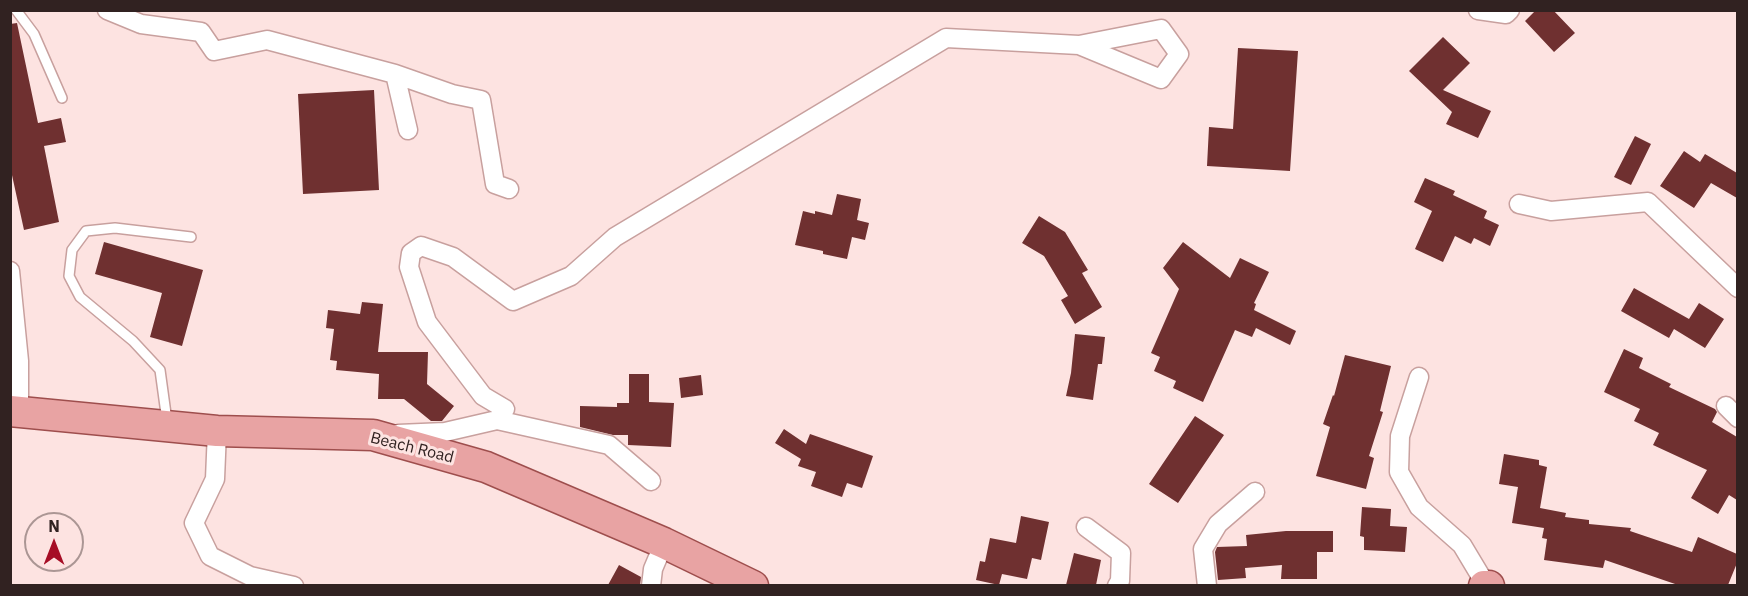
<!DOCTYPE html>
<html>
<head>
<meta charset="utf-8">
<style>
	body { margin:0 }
	#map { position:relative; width:1748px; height:596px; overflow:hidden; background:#fde3e1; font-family:"IBM Plex Sans",sans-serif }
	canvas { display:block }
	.frame { position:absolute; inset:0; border:12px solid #312221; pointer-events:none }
	.north { position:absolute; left:24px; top:512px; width:60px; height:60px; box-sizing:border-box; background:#fde3e1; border:2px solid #ab9694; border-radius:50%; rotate:0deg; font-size:16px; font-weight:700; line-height:24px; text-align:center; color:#312221 }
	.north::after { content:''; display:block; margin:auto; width:21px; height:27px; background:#a60d25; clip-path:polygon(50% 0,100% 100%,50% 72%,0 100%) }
</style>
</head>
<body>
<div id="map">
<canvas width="1748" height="596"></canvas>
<div class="frame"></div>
<div class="north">N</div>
</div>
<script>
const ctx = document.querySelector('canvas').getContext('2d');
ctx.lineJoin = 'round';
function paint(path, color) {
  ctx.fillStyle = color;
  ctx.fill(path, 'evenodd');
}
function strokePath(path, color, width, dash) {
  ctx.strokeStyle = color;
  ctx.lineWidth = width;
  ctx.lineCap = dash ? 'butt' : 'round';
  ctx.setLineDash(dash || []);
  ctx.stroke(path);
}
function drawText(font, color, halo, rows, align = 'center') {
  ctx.font = font + ' "IBM Plex Sans",sans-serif';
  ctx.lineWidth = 6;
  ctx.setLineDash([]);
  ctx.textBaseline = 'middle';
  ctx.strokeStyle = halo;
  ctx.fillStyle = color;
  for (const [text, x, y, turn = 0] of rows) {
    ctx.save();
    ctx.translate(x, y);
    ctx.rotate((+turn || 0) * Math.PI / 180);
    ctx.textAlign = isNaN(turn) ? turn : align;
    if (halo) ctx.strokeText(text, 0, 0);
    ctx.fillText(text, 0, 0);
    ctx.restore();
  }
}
paint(new Path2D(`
	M 1536,10 L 1553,10 L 1575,33 L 1554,52 L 1525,21 Z
	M 17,23 L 38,123 L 61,118 L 66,142 L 44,146 L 59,222 L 24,230 L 10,166 L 10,24 Z
	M 1443,37 L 1470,63 L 1443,90 L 1491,111 L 1478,138 L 1446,124 L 1452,112 L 1409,71 Z
	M 1238,48 L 1298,51 L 1290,171 L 1207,166 L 1209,127 L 1233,129 Z
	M 374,90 L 379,190 L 303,194 L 298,94 Z
	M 1635,136 L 1651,144 L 1631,185 L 1614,177 Z
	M 1684,151 L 1700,162 L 1705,154 L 1737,173 L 1737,198 L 1711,183 L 1694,208 L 1660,186 Z
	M 1425,178 L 1455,191 L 1453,195 L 1487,211 L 1484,218 L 1499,225 L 1490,246 L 1474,238 L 1471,244 L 1455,236 L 1443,262 L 1415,249 L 1432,211 L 1414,202 Z
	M 837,194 L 861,199 L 857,220 L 869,223 L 865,240 L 852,237 L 847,259 L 823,254 L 823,251 L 795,245 L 803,211 L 815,214 L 815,211 L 832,215 Z
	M 1039,216 L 1065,232 L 1088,270 L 1082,273 L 1102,307 L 1075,324 L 1061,300 L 1068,296 L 1044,256 L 1022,243 Z
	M 104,242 L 203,270 L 182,346 L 150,337 L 162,293 L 95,274 Z
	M 1183,242 L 1230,278 L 1240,258 L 1269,272 L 1254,303 L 1256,304 L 1254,310 L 1296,331 L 1290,345 L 1256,328 L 1252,337 L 1235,330 L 1203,402 L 1173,388 L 1176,381 L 1154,371 L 1160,357 L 1151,353 L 1179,289 L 1163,268 Z
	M 1634,288 L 1689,319 L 1699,303 L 1724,319 L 1705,348 L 1674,329 L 1669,338 L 1621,311 Z
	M 362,302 L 383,304 L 378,352 L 428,352 L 427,384 L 454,406 L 442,421 L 431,421 L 404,399 L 378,399 L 379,374 L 336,370 L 337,361 L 330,360 L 334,329 L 326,328 L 328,310 L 360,314 Z
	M 1075,334 L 1105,337 L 1102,364 L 1098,364 L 1093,400 L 1066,396 L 1071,373 Z
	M 1624,349 L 1643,358 L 1639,368 L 1671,384 L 1669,387 L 1715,409 L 1717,412 L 1712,422 L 1737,437 L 1737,500 L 1729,495 L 1718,514 L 1691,498 L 1707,470 L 1653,445 L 1659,433 L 1634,421 L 1640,409 L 1604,392 Z
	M 1345,355 L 1391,366 L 1380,411 L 1383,412 L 1369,456 L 1374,458 L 1366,489 L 1316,476 L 1330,427 L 1323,424 L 1333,395 L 1334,396 Z
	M 629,374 L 649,374 L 649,402 L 674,403 L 671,447 L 628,445 L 628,435 L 613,435 L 580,427 L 580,406 L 617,407 L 617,403 L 629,403 Z
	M 701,375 L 703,395 L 681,398 L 679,378 Z
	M 1195,416 L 1224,435 L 1178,503 L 1149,484 Z
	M 784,429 L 806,444 L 810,434 L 873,456 L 862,488 L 847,483 L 842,497 L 811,486 L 816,472 L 798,466 L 801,459 L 775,443 Z
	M 1504,454 L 1539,460 L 1539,465 L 1547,467 L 1540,508 L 1566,513 L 1565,517 L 1589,520 L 1589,524 L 1631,528 L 1630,531 L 1692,552 L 1698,537 L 1737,554 L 1737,563 L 1728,585 L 1678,585 L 1605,560 L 1603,568 L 1544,560 L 1547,539 L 1542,538 L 1544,528 L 1512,523 L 1518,487 L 1499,484 Z
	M 1362,507 L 1391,509 L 1390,526 L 1407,527 L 1405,552 L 1364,550 L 1364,537 L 1360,536 Z
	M 1021,516 L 1049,522 L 1041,560 L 1032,558 L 1027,579 L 1002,574 L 999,585 L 976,580 L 980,561 L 985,562 L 990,538 L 1016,543 Z
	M 1286,531 L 1333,531 L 1333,552 L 1317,552 L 1317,579 L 1281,579 L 1282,565 L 1245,568 L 1246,578 L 1218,580 L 1215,552 L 1217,547 L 1247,546 L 1246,535 Z
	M 1074,553 L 1101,560 L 1096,585 L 1066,585 Z
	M 619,565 L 641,577 L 640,585 L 608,585 Z`), '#6f3030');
const lane = new Path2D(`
	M 16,10 L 34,34 L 62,98
	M 167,421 L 160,370 L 133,341 L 80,297 L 69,276 L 72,250 L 86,231 L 115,228 L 191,237`);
const street = new Path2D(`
	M 107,10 L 141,24 L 201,32 L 214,51 L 267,40 L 395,74 L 408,130
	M 1478,10 L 1506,14 L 1510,10
	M 395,74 L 452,94 L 481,100 L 495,184 L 509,189
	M 1519,204 L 1551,211 L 1648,202 L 1738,288
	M 10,271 L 19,361 L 19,411
	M 1419,377 L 1400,436 L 1399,472 L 1419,507 L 1462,545 L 1486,585
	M 1726,406 L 1738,418
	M 497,420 L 609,445 L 651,481
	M 217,431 L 215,479 L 194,523 L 210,556 L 250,576 L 294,586
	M 398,434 L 445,432 L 497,420 L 505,409 L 483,396 L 427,322 L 409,267 L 411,253 L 421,246 L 453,257 L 513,301 L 571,276 L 615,237 L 946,38 L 1079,45 L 1161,79 L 1179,54 L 1161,29 L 1079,45
	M 1086,527 L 1121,553 L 1120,581 L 1117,586
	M 651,586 L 653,569 L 664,543
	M 1207,586 L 1203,549 L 1218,524 L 1255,492`);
const primary = new Path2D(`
	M 10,411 L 217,431 L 373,435 L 486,467 L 664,543 L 753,586
	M 1484,586 L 1489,586`);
strokePath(lane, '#c8a09e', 12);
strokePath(street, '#c8a09e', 21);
strokePath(primary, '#9e4e4d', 33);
strokePath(lane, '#fff', 9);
strokePath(street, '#fff', 18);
strokePath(primary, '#e8a3a3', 30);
drawText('16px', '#312221', '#fde3e1', [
	["Beach Road",412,448,14]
]);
</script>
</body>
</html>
